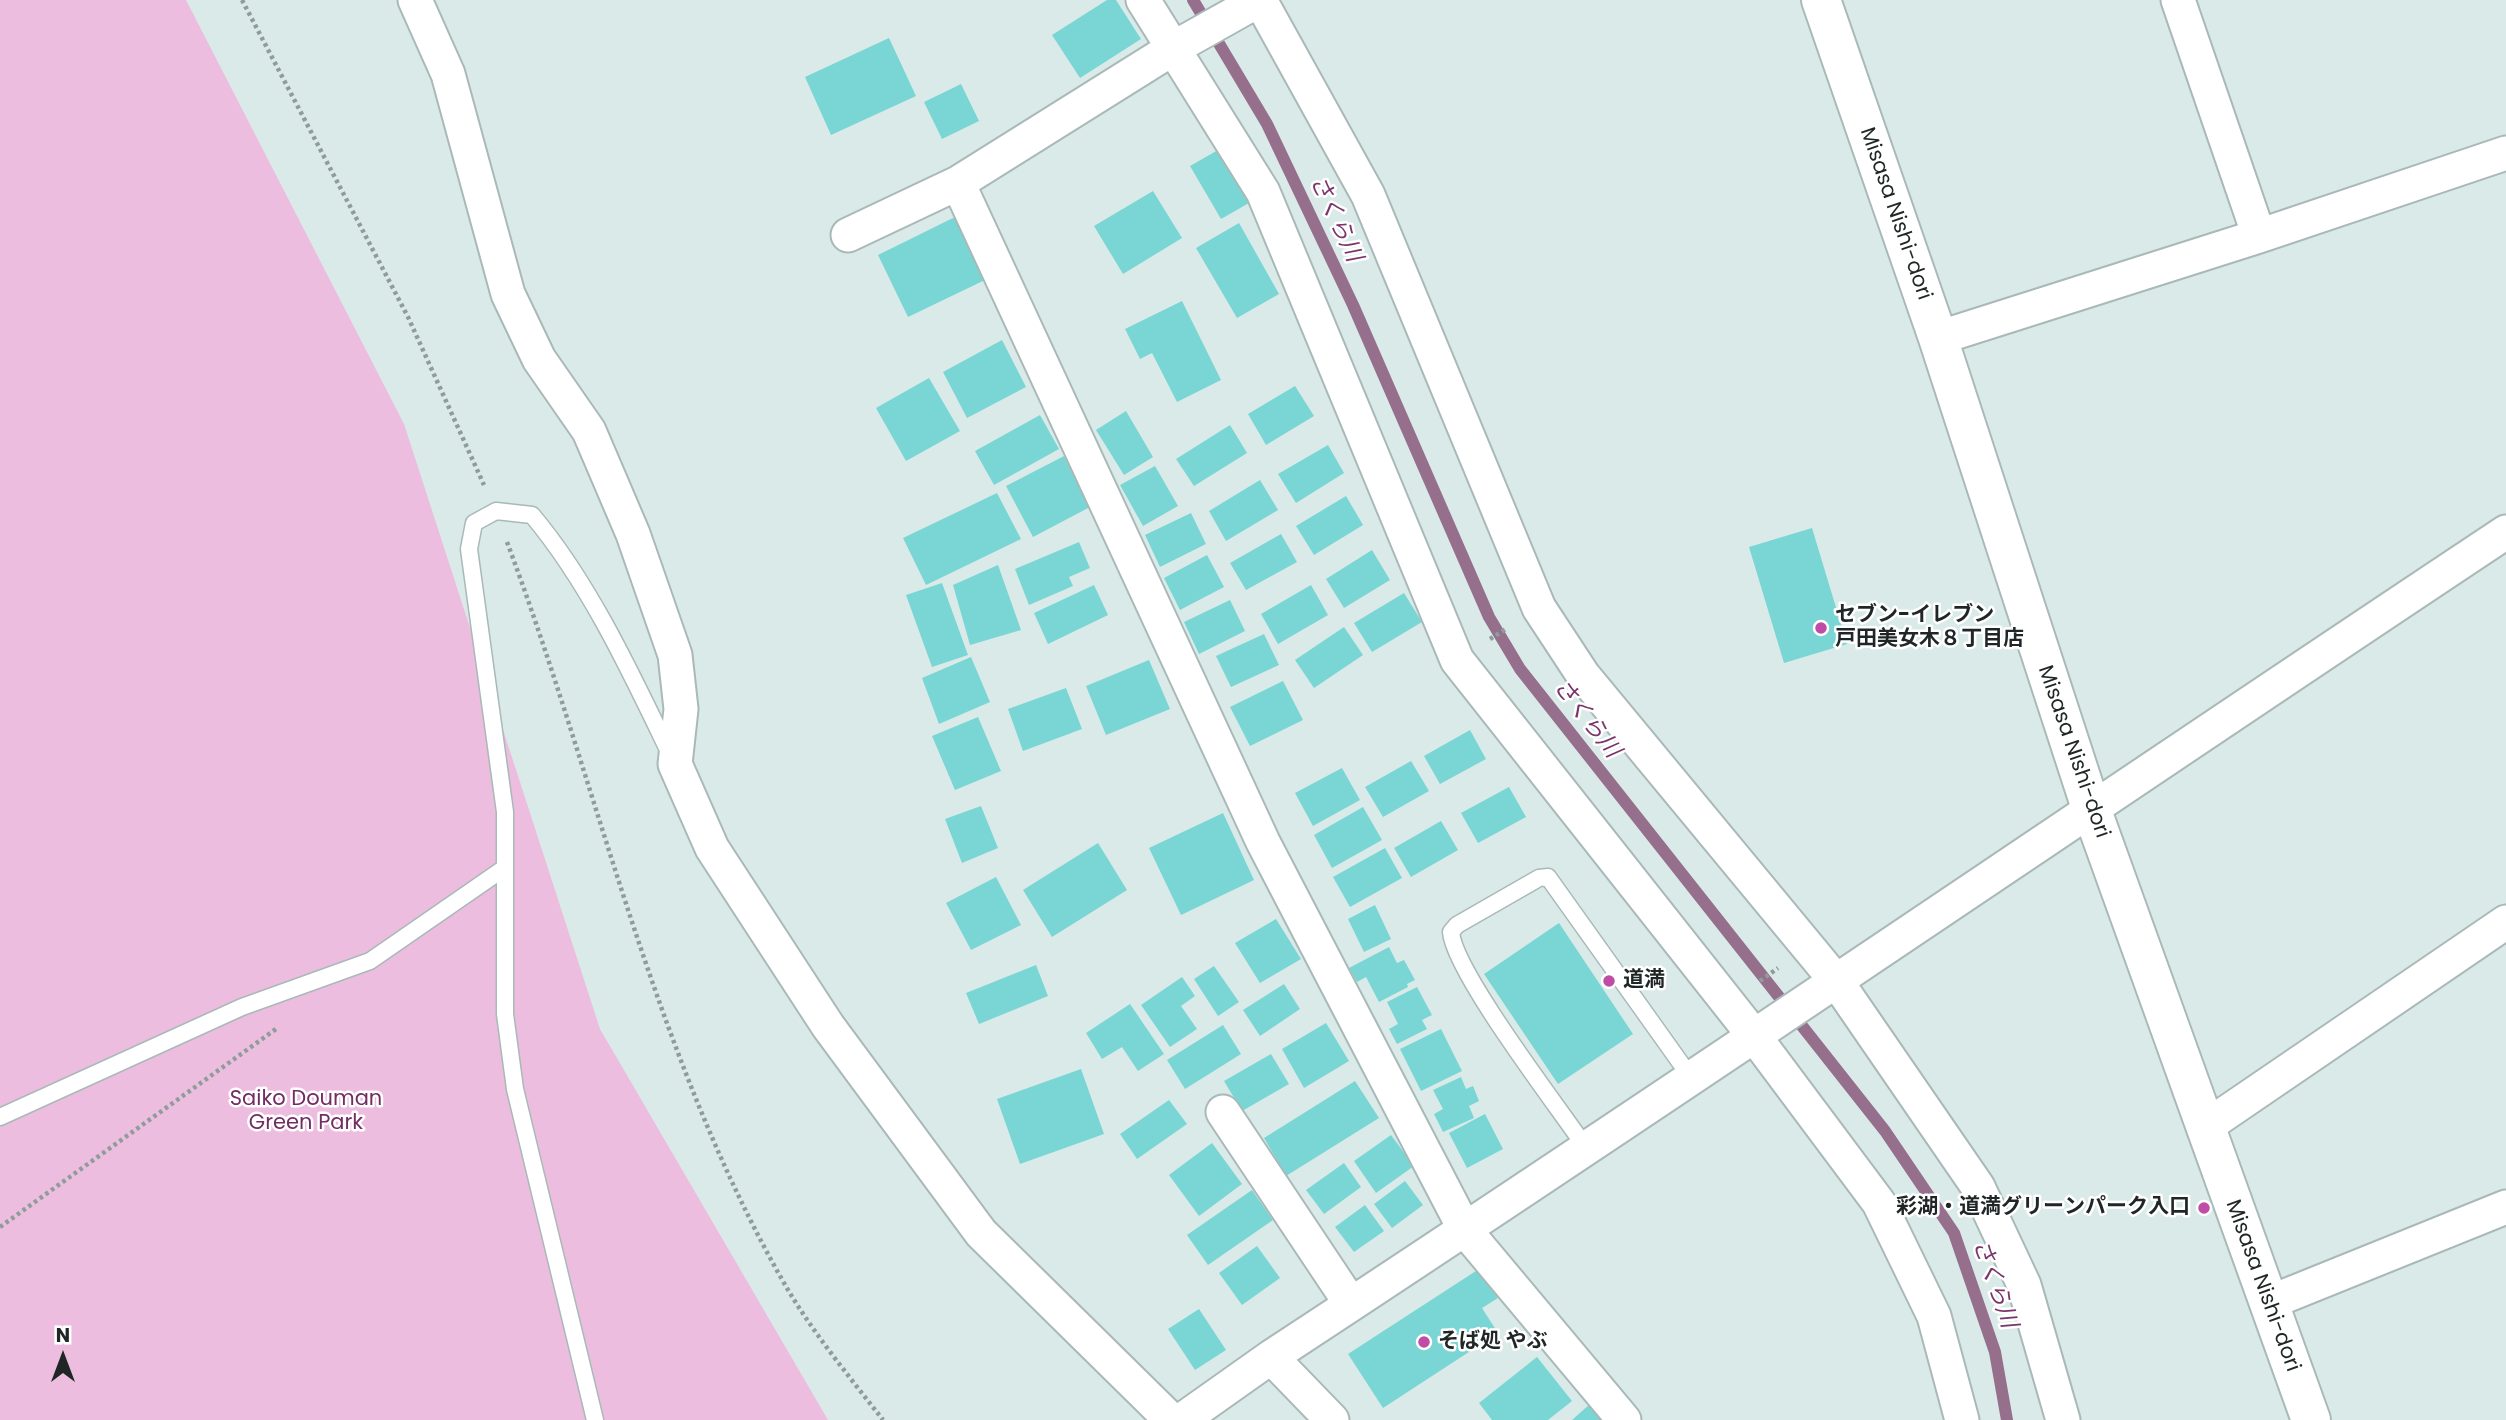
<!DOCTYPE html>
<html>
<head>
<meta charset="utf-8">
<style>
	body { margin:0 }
	#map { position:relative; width:2506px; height:1420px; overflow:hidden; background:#d9eae9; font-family:Poppins,sans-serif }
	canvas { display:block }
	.north { position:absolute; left:28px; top:1322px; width:70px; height:70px; -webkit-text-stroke:5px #fff; paint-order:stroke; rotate:0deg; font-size:19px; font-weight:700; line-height:28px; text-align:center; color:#1f2625 }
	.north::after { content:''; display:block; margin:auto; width:24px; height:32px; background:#1f2625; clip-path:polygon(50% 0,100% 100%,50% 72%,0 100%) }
</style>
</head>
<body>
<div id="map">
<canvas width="2506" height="1420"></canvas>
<div class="north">N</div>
</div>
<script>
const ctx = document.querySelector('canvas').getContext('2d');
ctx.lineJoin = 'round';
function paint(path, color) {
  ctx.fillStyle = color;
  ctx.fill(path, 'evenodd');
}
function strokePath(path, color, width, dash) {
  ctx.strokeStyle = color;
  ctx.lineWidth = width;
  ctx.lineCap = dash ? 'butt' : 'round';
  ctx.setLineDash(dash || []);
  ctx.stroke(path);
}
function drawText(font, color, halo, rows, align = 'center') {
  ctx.font = font + ' Poppins,"Noto Sans JP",sans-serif';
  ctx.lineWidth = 5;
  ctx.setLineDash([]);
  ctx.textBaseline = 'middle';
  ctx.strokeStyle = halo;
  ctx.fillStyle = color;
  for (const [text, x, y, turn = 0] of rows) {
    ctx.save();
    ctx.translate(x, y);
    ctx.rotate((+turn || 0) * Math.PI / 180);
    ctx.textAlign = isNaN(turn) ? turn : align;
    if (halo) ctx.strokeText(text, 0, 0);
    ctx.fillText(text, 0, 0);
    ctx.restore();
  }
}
paint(new Path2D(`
	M 0,0 L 186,0 L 404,424 L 600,1029 L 828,1420 L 0,1420 Z`), '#ecbdde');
strokePath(new Path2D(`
	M 1193,0 L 1267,124 L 1353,305 L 1489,617 L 1520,669 L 1885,1131 L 1954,1233 L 1995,1352 L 2007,1420`), '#956f8c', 12);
paint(new Path2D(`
	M 1107,0 L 1116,0 L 1141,39 L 1080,78 L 1052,35 Z
	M 889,38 L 916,96 L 831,135 L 805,77 Z
	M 961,84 L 979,121 L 942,139 L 924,102 Z
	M 1225,146 L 1256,199 L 1221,219 L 1190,166 Z
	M 1153,191 L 1182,238 L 1123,274 L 1094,226 Z
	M 957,216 L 987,279 L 908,317 L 878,255 Z
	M 1239,223 L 1279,294 L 1237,318 L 1196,248 Z
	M 1182,301 L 1221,380 L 1177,402 L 1152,353 L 1140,359 L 1125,329 Z
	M 1002,340 L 1026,387 L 967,418 L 943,372 Z
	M 929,378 L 960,431 L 906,461 L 876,408 Z
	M 1295,386 L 1314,416 L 1266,445 L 1248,414 Z
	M 1126,411 L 1153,457 L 1124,475 L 1096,430 Z
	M 1040,415 L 1059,449 L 994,485 L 975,451 Z
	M 1230,425 L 1247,453 L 1194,486 L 1176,459 Z
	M 1328,445 L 1344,473 L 1296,503 L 1278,474 Z
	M 1064,456 L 1090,507 L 1033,537 L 1006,486 Z
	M 1155,466 L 1178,506 L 1143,526 L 1120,485 Z
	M 1260,480 L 1278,510 L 1226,541 L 1209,511 Z
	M 997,493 L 1021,539 L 926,585 L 903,538 Z
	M 1346,496 L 1363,525 L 1314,555 L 1296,526 Z
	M 1191,513 L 1206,544 L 1160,567 L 1145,535 Z
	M 1812,528 L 1847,644 L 1784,663 L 1749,547 Z
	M 1281,534 L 1297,562 L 1246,590 L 1230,563 Z
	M 1079,542 L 1090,568 L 1069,577 L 1073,586 L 1029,605 L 1015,569 Z
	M 1372,550 L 1390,580 L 1344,608 L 1326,579 Z
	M 1207,555 L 1224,587 L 1180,610 L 1164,578 Z
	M 998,565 L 1021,630 L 970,645 L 953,585 Z
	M 942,583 L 968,655 L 932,667 L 906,595 Z
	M 1094,585 L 1108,615 L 1048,644 L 1034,613 Z
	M 1311,585 L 1328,615 L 1278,644 L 1261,614 Z
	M 1404,593 L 1422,622 L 1372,652 L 1354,623 Z
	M 1230,600 L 1245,631 L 1199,654 L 1184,622 Z
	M 1344,627 L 1363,655 L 1314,688 L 1295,660 Z
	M 1264,634 L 1279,665 L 1231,687 L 1216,656 Z
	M 971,657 L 990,702 L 939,724 L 922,678 Z
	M 1149,660 L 1170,709 L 1106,735 L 1086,686 Z
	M 1283,681 L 1303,720 L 1250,746 L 1230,707 Z
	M 1066,688 L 1082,729 L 1023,751 L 1008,709 Z
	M 978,717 L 1001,771 L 955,790 L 932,736 Z
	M 1470,730 L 1486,759 L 1440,784 L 1424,756 Z
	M 1411,761 L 1429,791 L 1383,817 L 1365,787 Z
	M 1342,768 L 1360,800 L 1313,826 L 1295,793 Z
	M 1509,787 L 1526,817 L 1478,843 L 1461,813 Z
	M 981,806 L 998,848 L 962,863 L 945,819 Z
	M 1363,807 L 1382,840 L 1332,868 L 1314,835 Z
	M 1223,813 L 1254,880 L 1181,915 L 1149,848 Z
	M 1441,821 L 1458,850 L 1411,877 L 1394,848 Z
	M 1098,843 L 1127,890 L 1052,937 L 1023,890 Z
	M 1385,848 L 1402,878 L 1350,907 L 1333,877 Z
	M 996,877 L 1021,925 L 971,950 L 946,903 Z
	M 1375,905 L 1391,939 L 1364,952 L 1348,919 Z
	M 1276,919 L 1301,959 L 1260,983 L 1235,943 Z
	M 1559,923 L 1633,1034 L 1558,1084 L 1484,974 Z
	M 1389,947 L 1397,963 L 1404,960 L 1415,980 L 1407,984 L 1408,987 L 1379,1002 L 1366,977 L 1357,982 L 1349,968 Z
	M 1036,965 L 1048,996 L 979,1024 L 966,993 Z
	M 1214,966 L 1239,1002 L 1218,1016 L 1194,979 Z
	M 1182,977 L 1195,996 L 1181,1006 L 1197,1029 L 1170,1047 L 1141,1005 Z
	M 1284,984 L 1300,1009 L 1260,1036 L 1243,1010 Z
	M 1417,987 L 1432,1015 L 1422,1020 L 1427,1029 L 1397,1044 L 1389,1029 L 1398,1024 L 1387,1002 Z
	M 1130,1004 L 1164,1054 L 1138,1071 L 1122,1047 L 1102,1059 L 1086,1033 Z
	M 1326,1023 L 1349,1061 L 1304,1088 L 1282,1049 Z
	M 1223,1025 L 1241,1054 L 1185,1089 L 1167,1060 Z
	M 1441,1029 L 1462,1071 L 1421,1091 L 1400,1049 Z
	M 1271,1054 L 1289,1084 L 1242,1111 L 1224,1081 Z
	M 1081,1069 L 1104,1134 L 1020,1164 L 997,1099 Z
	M 1461,1077 L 1466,1089 L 1473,1086 L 1479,1101 L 1469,1106 L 1474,1118 L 1443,1132 L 1434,1114 L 1443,1109 L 1433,1090 Z
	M 1355,1081 L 1379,1118 L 1286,1176 L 1264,1138 Z
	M 1169,1100 L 1187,1124 L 1137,1159 L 1120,1134 Z
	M 1485,1114 L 1503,1149 L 1467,1168 L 1449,1133 Z
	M 1391,1135 L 1414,1166 L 1376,1193 L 1354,1161 Z
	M 1212,1143 L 1242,1184 L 1199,1216 L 1169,1175 Z
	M 1344,1163 L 1361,1187 L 1324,1214 L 1306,1190 Z
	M 1405,1181 L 1423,1205 L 1392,1228 L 1374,1204 Z
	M 1252,1190 L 1273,1220 L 1208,1265 L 1187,1235 Z
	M 1365,1205 L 1384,1231 L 1354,1252 L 1335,1227 Z
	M 1257,1246 L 1280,1278 L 1242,1305 L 1219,1273 Z
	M 1479,1269 L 1498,1298 L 1482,1308 L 1498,1333 L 1383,1408 L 1348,1354 Z
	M 1199,1309 L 1226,1350 L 1195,1370 L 1168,1329 Z
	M 1537,1357 L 1572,1401 L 1548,1420 L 1492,1420 L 1479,1403 Z
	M 1590,1404 L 1605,1420 L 1572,1420 Z`), '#79d6d4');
const lane = new Path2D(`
	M 0,1117 L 242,1007 L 370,961 L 503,869
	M 1586,1148 C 1559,1108 1454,972 1451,932 L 1457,925 L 1539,878 L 1548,877 L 1692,1079
	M 595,1420 L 515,1089 L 505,1014 L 505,812 L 469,549 L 474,523 L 496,511 L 532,515 C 590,584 632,675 671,756`);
const street = new Path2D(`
	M 415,0 L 448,74 L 508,294 L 539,359 L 589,431 L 633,534 L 675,655 L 681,709 L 675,764 L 712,848 L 828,1026 L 981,1233 L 1171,1420
	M 1143,0 L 1263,192 L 1457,660 L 1755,1037 L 1879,1203 L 1934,1316 L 1962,1420
	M 1260,0 L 1368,195 L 1539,608 L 1583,675 L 1837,982 L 1978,1187 L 2024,1285 L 2063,1420
	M 2178,0 L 2259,236
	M 958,183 L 1263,842 L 1465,1230 L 1624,1420
	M 848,235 L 958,183 L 1172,49 L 1259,0
	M 1938,338 L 2259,236 L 2506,153
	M 1223,1112 L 1351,1304
	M 2204,1128 L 2506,922
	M 2268,1303 L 2506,1207
	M 1271,1357 L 1332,1420
	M 1182,1420 L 1271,1357 C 1685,1086 2093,806 2506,532`);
const secondary = new Path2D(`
	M 1821,0 L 1938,338 L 2091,808 L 2311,1420`);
strokePath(lane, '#a9b9b8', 19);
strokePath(street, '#a9b9b8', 37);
strokePath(secondary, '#a9b9b8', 42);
strokePath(new Path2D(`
	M 242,0 L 408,317 L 484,485
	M 507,542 C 599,788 653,1053 784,1283 C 812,1332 849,1376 883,1420
	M 1490,639 L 1506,629
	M 1760,981 L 1778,968
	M 0,1227 L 276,1029`), '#8f9c9b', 4.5, [3.5, 3.5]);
strokePath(lane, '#fff', 16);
strokePath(street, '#fff', 33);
strokePath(secondary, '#fff', 38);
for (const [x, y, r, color] of [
	[1821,628,7,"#bf4ca6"],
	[1609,981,7,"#bf4ca6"],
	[2204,1208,7,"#bf4ca6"],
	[1424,1342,7,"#bf4ca6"]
]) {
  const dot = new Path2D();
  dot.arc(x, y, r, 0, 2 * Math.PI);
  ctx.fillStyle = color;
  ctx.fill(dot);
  strokePath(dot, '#fff', 2.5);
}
drawText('21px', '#1f2625', '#fff', [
	["Misasa Nishi-dori",1895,214,71],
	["Misasa Nishi-dori",2073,752,71],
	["Misasa Nishi-dori",2262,1286,70]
]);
drawText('bold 21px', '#1f2625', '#fff', [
	["セブン-イレブン",1835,616],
	["戸田美女木８丁目店",1835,640],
	["道満",1623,981],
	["彩湖・道満グリーンパーク入口",2190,1208,"right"],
	["そば処 やぶ",1438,1342]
], 'left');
drawText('21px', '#722d63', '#fff', [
	["Saiko Douman",306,1100],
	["Green Park",306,1124]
]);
drawText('italic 23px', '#7b356b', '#fff', [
	["さくら川",1335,219,65],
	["さくら川",1586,719,52],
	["さくら川",1994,1284,71]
]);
</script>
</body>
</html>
